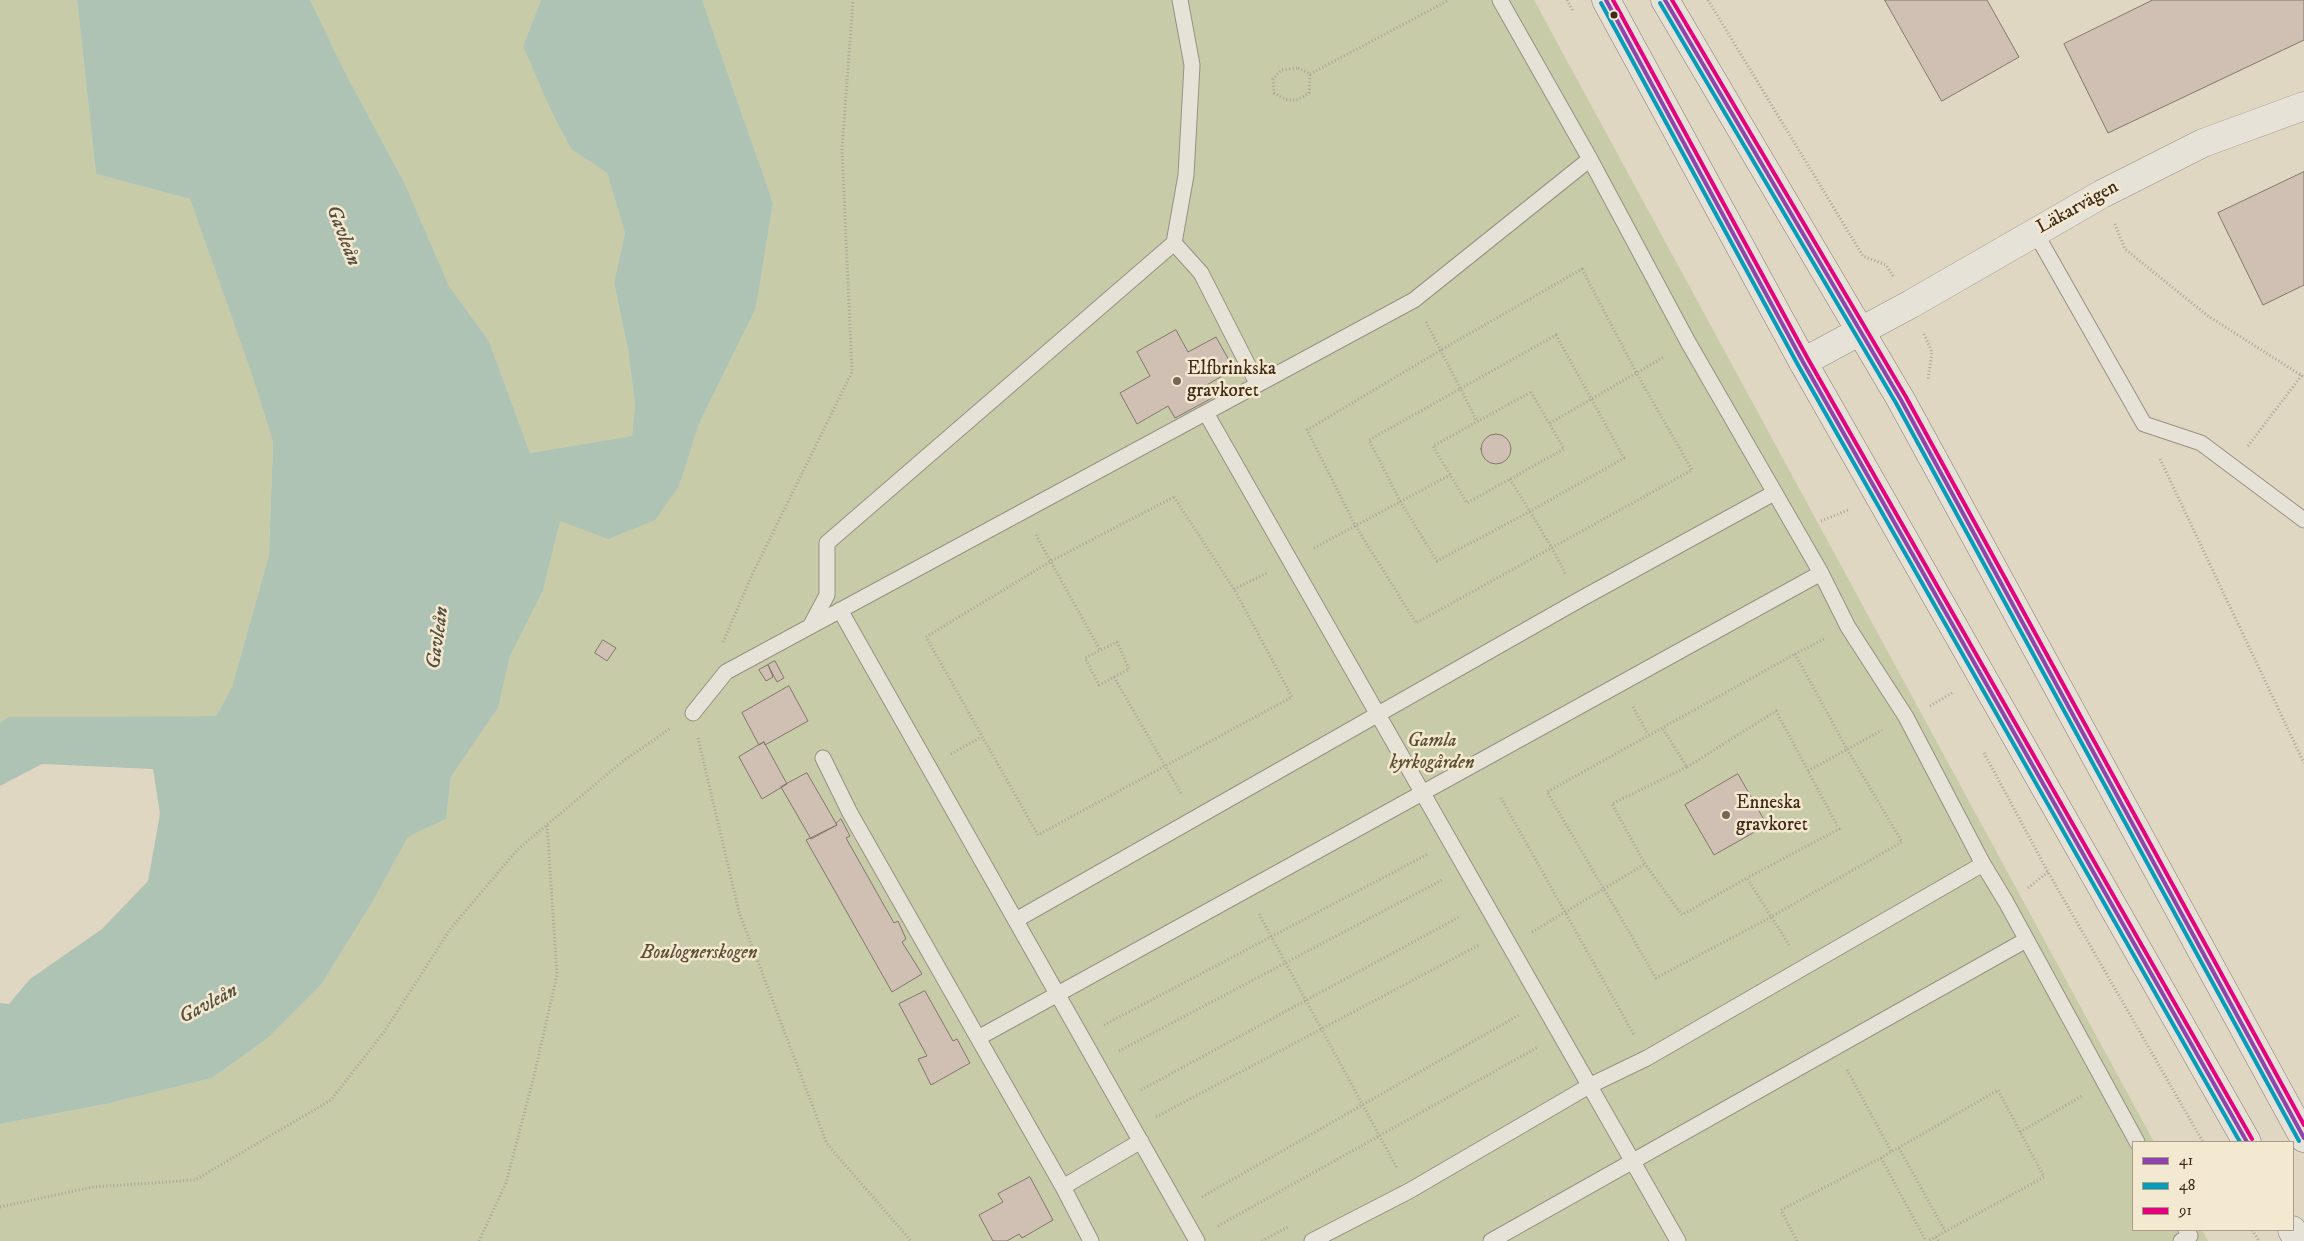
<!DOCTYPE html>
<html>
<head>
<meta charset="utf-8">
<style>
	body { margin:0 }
	#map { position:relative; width:2304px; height:1241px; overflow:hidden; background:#e0d7c3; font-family:"IM FELL DW Pica",serif }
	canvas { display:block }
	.legend { position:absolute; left:2132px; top:1141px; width:162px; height:90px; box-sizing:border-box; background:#f3e8d0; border:1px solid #ab9c86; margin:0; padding:6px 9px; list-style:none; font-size:15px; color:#402918 }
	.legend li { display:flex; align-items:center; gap:10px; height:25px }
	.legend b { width:25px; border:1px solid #ab9c86 }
</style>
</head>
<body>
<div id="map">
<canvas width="2304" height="1241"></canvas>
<ul class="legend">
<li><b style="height:6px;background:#8e44ad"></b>41</li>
<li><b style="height:6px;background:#069cbc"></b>48</li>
<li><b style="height:6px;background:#e5007d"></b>91</li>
</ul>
</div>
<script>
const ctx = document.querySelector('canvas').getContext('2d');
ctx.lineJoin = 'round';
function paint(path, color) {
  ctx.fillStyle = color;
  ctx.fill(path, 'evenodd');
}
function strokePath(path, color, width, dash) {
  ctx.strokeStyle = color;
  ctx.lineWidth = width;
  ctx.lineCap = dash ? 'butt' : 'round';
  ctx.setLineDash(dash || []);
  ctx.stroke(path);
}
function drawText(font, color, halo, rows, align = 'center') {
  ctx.font = font + ' "IM FELL DW Pica",serif';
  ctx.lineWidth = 5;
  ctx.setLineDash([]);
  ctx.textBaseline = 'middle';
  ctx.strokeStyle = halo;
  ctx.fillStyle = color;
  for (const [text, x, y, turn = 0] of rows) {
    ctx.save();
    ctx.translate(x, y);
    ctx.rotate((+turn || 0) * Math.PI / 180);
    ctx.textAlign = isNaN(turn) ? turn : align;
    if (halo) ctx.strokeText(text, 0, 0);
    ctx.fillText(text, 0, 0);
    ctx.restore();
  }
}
paint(new Path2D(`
	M 0,0 L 77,0 L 96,174 L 190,199 L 252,375 L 273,442 L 269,555 L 232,687 L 216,716 L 8,717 L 0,723 Z
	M 310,0 L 541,0 L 523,46 L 571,149 L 607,173 L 625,233 L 614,283 L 628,351 L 635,404 L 632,436 L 530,453 L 489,341 L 449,286 L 405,184 L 347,76 Z
	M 702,0 L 1534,0 L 2154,1142 L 2133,1142 L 2133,1230 L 2202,1230 L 2208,1241 L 0,1241 L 0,1124 L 106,1104 L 212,1078 L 268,1038 L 321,985 L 373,901 L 408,837 L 446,819 L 451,777 L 498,708 L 510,656 L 543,591 L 560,520 L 679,486 L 699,424 L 756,308 L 773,203 Z`), '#c8cba8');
paint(new Path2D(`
	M 77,0 L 310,0 L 347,76 L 405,184 L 449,286 L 489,341 L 530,453 L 632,436 L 635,404 L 628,350 L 614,283 L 625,233 L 607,173 L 571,149 L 550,108 L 523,46 L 541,0 L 702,0 L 773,203 L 756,308 L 699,424 L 679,486 L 655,520 L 608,539 L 560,521 L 543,591 L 510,656 L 498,708 L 451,777 L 446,819 L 408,837 L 373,901 L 321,985 L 268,1038 L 212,1078 L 106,1104 L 0,1124 L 0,1003 L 9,1004 L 30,979 L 102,929 L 148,881 L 160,814 L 153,769 L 42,764 L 0,786 L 0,723 L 8,717 L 216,716 L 232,687 L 269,555 L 273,442 L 252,375 L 190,199 L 96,174 Z`), '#aec3b3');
const building = new Path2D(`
	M 1885,0 L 1987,0 L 2019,57 L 1942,101 Z
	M 2153,0 L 2304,0 L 2304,40 L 2108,133 L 2064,44 Z
	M 2304,172 L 2304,285 L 2263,305 L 2218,213 Z
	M 1176,330 L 1188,352 L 1216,337 L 1234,369 L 1205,386 L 1212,398 L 1175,418 L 1168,406 L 1137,424 L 1120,393 L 1150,376 L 1137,352 Z
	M1481 449a15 15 0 1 1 30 0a15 15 0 1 1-30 0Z
	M 603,640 L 616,648 L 607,661 L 595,653 Z
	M 775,661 L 784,678 L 777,682 L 768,665 Z
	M 768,665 L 773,677 L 766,681 L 759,670 Z
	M 789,686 L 808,721 L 765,745 L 764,742 L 759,745 L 742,713 Z
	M 764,742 L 787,784 L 762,799 L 739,757 Z
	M 807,773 L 837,825 L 811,839 L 781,787 Z
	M 1738,774 L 1767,825 L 1714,855 L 1685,805 Z
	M 841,819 L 850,836 L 846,838 L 894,923 L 898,921 L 906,939 L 902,942 L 922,974 L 892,992 L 806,840 L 837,825 L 836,824 Z
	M 925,991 L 953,1041 L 957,1039 L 970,1063 L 931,1085 L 918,1059 L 927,1056 L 899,1004 Z
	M 1030,1177 L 1053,1220 L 1022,1238 L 1019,1234 L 1007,1241 L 993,1241 L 979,1215 L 1003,1202 L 998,1194 Z`);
paint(building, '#cfc0b3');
strokePath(building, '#81786c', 1);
const service = new Path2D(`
	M 1500,0 L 1590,159 L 1688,342 L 1821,573 L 1848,627 L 1906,717 L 1983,864 L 2006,902 L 2137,1142
	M 2035,232 L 2144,424 L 2201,443 L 2304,520
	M 1174,243 L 1201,273 L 1257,383
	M 1206,413 L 1678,1241
	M 840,610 L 1197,1241
	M 811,625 L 827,595 L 827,543 L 1174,243 L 1186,175 L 1192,65 L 1180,0
	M 693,713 L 726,672 L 1414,300 L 1590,159
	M 823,758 L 850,813 L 978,1038 L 1821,573
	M 1016,920 L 1579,600 L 1774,493
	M 978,1038 L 1063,1187 L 1091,1241
	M 1063,1187 L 1141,1141
	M 1312,1241 L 1409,1191 L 1589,1086 L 1647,1058 L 1983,864
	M 1491,1241 L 2026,940
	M 2181,1241 L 2190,1236 L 2186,1230`);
const minor = new Path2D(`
	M 1803,362 L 1911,304 L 2102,194 L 2203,143 L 2304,106`);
const secondary = new Path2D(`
	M 1606,0 L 1803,362 L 2247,1142
	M 1665,0 L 1901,400 L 2304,1138
	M 2292,1230 L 2298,1241`);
strokePath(service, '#989083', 17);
strokePath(minor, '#989083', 29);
strokePath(secondary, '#81786c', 29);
strokePath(new Path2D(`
	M 1567,0 L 1573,11
	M 1708,0 L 1863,256 L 1886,265 L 1893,276
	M 1298,68 L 1310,74 L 1309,93 C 1295,103 1288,102 1274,93 L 1273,79 L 1281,70 Z
	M 1310,74 L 1449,0
	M 2115,224 L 2125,249 L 2208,316 L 2304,377
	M 1582,269 L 1637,374 L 1692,470 L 1416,623 L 1355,525 L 1307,430 L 1441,350 Z
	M 1426,322 L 1477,421
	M 1924,334 L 1932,352 L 1928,379
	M 1556,335 L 1624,458 L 1529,512 L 1437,561 L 1400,501 L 1369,440 Z
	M 1531,392 L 1564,449 L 1467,503 L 1433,446 Z
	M 1550,423 L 1664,357
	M 2248,446 L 2302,375
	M 2160,459 L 2304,763
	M 1510,479 L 1552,548 L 1566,575
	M 1174,497 L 1234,589 L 1292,697 L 1038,835 L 926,637 L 1051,561 Z
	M 1821,521 L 1848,510
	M 1036,535 L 1100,650
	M 1314,548 L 1450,475
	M 1234,589 L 1267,573
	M 723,642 L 752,575 L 852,372 L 842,149 L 853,0
	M 1117,642 L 1129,669 L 1099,685 L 1085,658 Z
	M 1795,654 L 1847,749 L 1902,842 L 1771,917 L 1656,978 L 1547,792 Z
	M 1795,654 L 1824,639
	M 1114,677 L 1182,795
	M 1930,706 L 1952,693
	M 1633,707 L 1648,734
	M 1663,729 L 1687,767 L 1612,804 L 1645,864 L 1682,915 L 1747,878 L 1789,945
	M 698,738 L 739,912 L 827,1144 L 911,1241
	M 1984,753 L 2048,872 L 2203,1142
	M 951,754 L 981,737
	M 1687,767 L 1776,711 L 1839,829 L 1747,878
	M 1808,771 L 1882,730
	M 1501,798 L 1634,1035
	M 2028,888 L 2048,872
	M 1259,914 L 1397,1168
	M 1532,932 L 1645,864
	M 1104,1025 L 1428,854
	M 1119,1051 L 1442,880
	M 1847,1070 L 1891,1151
	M 1141,1090 L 1461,916
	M 1156,1117 L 1479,945
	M 2020,1132 L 2082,1096
	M 1899,1148 L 1945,1231
	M 1881,1158 L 1926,1241
	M 1202,1197 L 1519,1015
	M 0,1207 L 93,1187 L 195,1180 L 331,1100 L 384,1032 L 451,928 L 517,850 L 623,761 L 671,728
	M 1218,1226 L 1538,1047
	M 2252,1230 L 2259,1241
	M 1936,1237 L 1939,1241
	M 479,1241 L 506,1183 L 534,1076 L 557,975 L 547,824
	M 1262,1241 L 1288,1227
	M 1797,1241 L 1781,1210 L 1881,1158 L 1998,1090 L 2044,1177 L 1928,1241`), '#a9a399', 3, [1, 2.5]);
strokePath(service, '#e7e2d7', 15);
strokePath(minor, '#e7e2d7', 28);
strokePath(secondary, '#e7e2d7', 28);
strokePath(new Path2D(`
	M 1606,0 L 1803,362 L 2247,1142
	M 1665,0 L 1901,400 L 2304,1138`), '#8e44ad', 4);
strokePath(new Path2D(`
	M 1601,3 L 1798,365 L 2240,1142
	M 1660,3 L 1896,403 L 2299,1141`), '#069cbc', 4);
strokePath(new Path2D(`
	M 1613,0 L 1808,359 L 2252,1139
	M 1672,0 L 1906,397 L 2304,1125`), '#e5007d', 4);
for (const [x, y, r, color] of [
	[1614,15,4.5,"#402918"],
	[1177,381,5,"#786654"],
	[1726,815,5,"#786654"]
]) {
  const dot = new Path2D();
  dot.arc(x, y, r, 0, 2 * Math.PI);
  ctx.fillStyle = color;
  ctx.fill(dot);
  strokePath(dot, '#f3e8d0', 2);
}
drawText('19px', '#402918', '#f3e8d0', [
	["Läkarvägen",2078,208,-29]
]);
drawText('19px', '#402918', '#f3e8d0', [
	["Elfbrinkska",1187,370],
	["gravkoret",1187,392],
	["Enneska",1736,804],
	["gravkoret",1736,826]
], 'left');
drawText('italic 19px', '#5d4f36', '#f3e8d0', [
	["Gamla",1432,742],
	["kyrkogården",1432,764],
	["Boulognerskogen",699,954]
]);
drawText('italic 20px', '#564e3d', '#f3e8d0', [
	["Gavleån",342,236,69],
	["Gavleån",439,638,-82],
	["Gavleån",209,1005,-28]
]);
</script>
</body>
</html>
